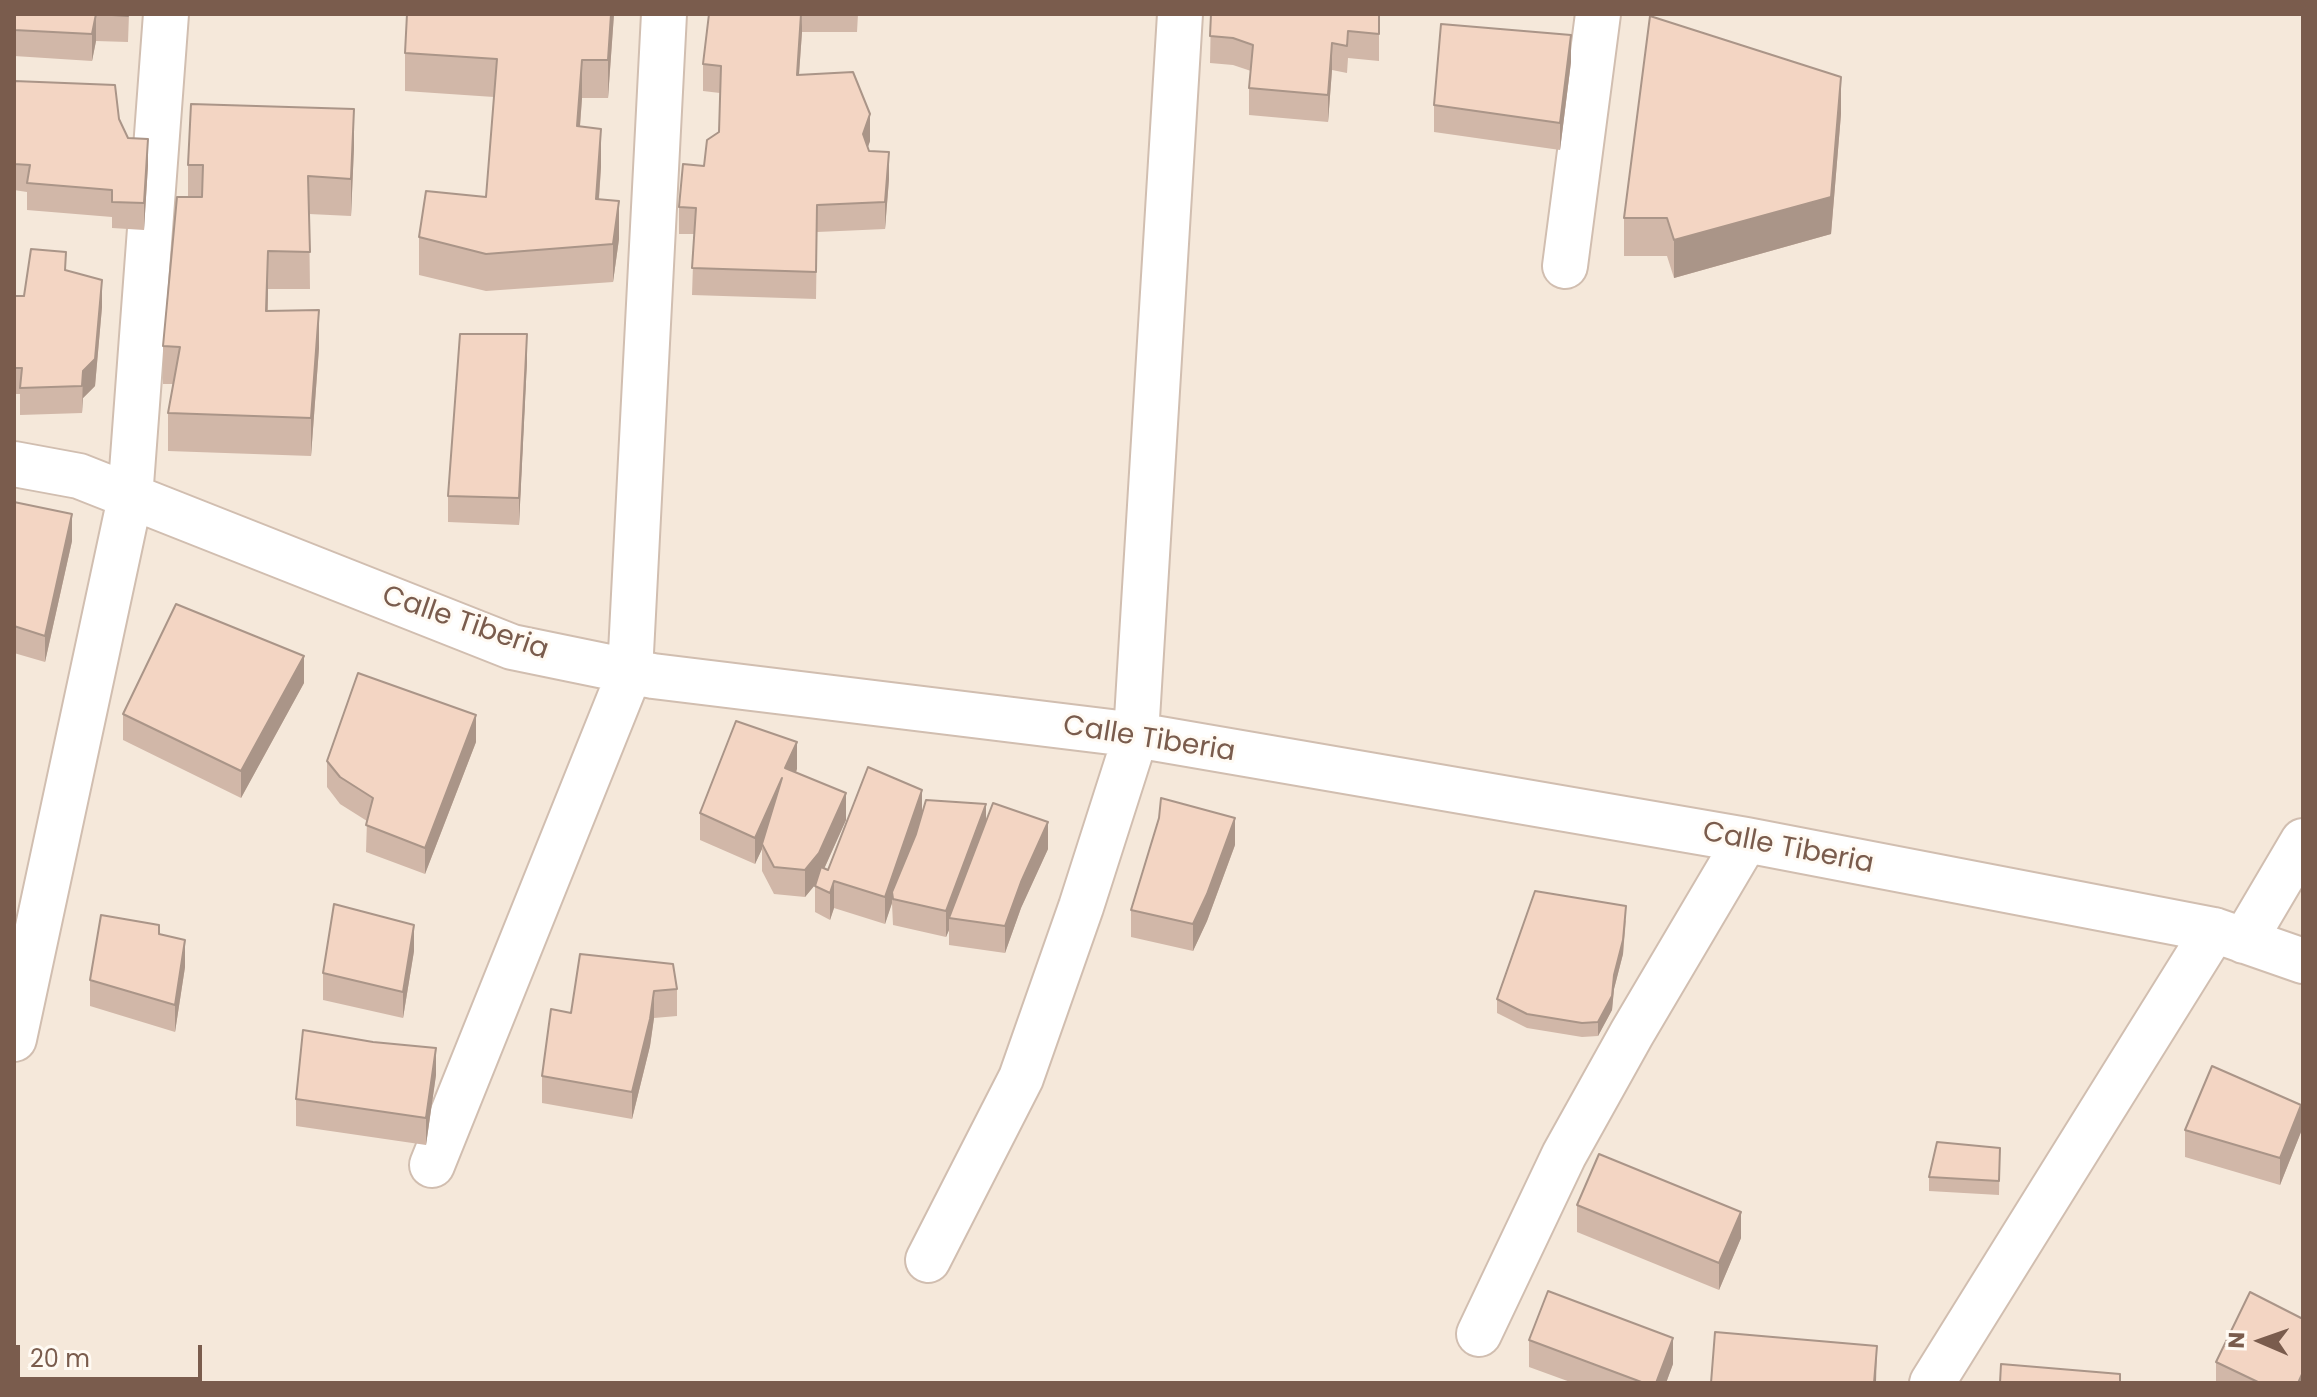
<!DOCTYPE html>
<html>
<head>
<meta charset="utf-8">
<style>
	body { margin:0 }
	#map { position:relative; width:2317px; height:1397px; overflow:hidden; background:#fdf6ec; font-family:Poppins,sans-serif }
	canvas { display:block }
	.frame { position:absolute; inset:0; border:16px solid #7a5c4d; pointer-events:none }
	.north { position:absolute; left:2221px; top:1301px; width:80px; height:80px; -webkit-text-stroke:6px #fffaf3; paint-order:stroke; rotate:272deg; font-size:22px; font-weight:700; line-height:32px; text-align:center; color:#7a5c4d }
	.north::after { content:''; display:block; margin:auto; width:28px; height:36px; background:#7a5c4d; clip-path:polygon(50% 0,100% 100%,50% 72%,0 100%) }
	.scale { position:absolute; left:16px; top:1345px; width:186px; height:36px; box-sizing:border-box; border:4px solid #7a5c4d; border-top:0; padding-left:10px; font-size:24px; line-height:28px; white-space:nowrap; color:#7a5c4d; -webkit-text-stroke:6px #fffaf3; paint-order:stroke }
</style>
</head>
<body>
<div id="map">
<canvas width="2317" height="1397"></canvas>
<div class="frame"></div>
<div class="north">N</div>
<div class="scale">20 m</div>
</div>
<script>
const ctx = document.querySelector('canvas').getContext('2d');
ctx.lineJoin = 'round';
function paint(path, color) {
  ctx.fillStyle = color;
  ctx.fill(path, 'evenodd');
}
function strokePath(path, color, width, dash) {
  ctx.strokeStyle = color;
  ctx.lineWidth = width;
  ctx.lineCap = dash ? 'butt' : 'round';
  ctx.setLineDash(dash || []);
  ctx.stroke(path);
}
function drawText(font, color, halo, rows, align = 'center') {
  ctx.font = font + ' Poppins,sans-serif';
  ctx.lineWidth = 6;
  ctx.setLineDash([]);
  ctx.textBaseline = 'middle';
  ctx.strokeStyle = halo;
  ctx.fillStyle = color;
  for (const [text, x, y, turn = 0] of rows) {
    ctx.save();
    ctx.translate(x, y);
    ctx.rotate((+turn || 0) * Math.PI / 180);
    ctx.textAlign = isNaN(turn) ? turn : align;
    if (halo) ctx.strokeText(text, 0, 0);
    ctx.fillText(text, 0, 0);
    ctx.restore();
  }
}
paint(new Path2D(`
	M 14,14 L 2303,14 L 2303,1383 L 14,1383 Z`), '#f5e8da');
const minor = new Path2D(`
	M 1565,266 L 1598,14
	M 14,464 L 79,476 L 512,647 L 653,676 L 1136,735 L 1746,840 L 2214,930 L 2303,961
	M 2244,941 L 2303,841
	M 14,1039 L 130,498 L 166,14
	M 432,1165 L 630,672 L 664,14
	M 928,1260 L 1021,1078 L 1081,907 L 1136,735 L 1180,14
	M 1479,1334 L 1564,1155 L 1632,1033 L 1746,840
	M 1932,1383 L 2214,930`);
strokePath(minor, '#d1beb0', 48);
strokePath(minor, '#fff', 44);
paint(new Path2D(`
	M 14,14 L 129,14 L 128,42 L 96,41 L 92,61 L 14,56 Z
	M 407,14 L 614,14 L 608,98 L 582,98 L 580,127 L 601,167 L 599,200 L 619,239 L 613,282 L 486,291 L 419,275 L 419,237 L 486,197 L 494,97 L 405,91 L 405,53 Z
	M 709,14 L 858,14 L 857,32 L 802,32 L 799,75 L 870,141 L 868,147 L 869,151 L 889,179 L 885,229 L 817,232 L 816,299 L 692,295 L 694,234 L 679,234 L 679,207 L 704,166 L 719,132 L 720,93 L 703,91 L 703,64 Z
	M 1211,14 L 1379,14 L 1379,61 L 1348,58 L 1347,73 L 1332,70 L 1328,122 L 1249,115 L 1249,88 L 1251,71 L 1233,65 L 1210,63 Z
	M 1571,62 L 1560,150 L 1434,132 L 1434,105 Z
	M 14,81 L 119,119 L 128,138 L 148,165 L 144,230 L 112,228 L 112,217 L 27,210 L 27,192 L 14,190 Z
	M 1841,114 L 1831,234 L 1674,278 L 1667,256 L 1624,256 L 1624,218 Z
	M 354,147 L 351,216 L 309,214 L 310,289 L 268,289 L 268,311 L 319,348 L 311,456 L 168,451 L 168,413 L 173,384 L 163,384 L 163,346 L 188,197 L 188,165 Z
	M 66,270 L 102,307 L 95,386 L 83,398 L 82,413 L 20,415 L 20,394 L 14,394 L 14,296 L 24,296 Z
	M 527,361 L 519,525 L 448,522 L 448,496 Z
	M 14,502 L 72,541 L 45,662 L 14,653 Z
	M 304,683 L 241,798 L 123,740 L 123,714 Z
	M 476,742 L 425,874 L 366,852 L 367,821 L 340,804 L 327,787 L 327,761 Z
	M 797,769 L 796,773 L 846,820 L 824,869 L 828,870 L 922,812 L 986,822 L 1048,849 L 1021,908 L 1005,953 L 949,945 L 949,930 L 946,937 L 893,925 L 892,903 L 885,924 L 834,908 L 830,920 L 815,912 L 815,885 L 805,897 L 774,894 L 762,871 L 762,849 L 755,864 L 700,840 L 700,813 Z
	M 1235,845 L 1207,921 L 1193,951 L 1131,937 L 1131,910 Z
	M 1626,920 L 1623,954 L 1614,989 L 1612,1010 L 1598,1036 L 1582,1037 L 1527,1028 L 1497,1013 L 1497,999 Z
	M 159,934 L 185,967 L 175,1032 L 90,1006 L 90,980 Z
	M 414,951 L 403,1018 L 323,1000 L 323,973 Z
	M 580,954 L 677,989 L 677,1016 L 654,1018 L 650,1046 L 632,1119 L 542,1103 L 542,1076 L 571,1013 Z
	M 436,1075 L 426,1145 L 296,1126 L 296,1099 Z
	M 2185,1130 L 2301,1132 L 2280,1185 L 2185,1157 Z
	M 2000,1148 L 1999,1195 L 1929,1191 L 1929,1177 Z
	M 1577,1205 L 1741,1238 L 1719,1290 L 1577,1232 Z
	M 1529,1340 L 1673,1364 L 1666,1383 L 1573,1383 L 1529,1367 Z
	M 2216,1362 L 2303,1383 L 2216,1383 Z`), '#d1b7a8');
paint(new Path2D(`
	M 96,14 L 96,41 L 92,61 L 92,34 Z
	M 611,14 L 614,14 L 608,98 L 608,60 Z
	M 802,14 L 802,32 L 797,101 L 797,75 Z
	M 1571,35 L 1571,62 L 1560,150 L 1560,123 Z
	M 1332,43 L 1332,70 L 1328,122 L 1328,95 Z
	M 582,60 L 582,98 L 577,164 L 577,126 Z
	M 1841,77 L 1841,114 L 1831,234 L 1674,278 L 1674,240 Z
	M 354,109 L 354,147 L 351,216 L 351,179 Z
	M 870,114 L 870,141 L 863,161 L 863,134 Z
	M 601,129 L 601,167 L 596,237 L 596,199 Z
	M 148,139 L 148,165 L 144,230 L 144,203 Z
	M 889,152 L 889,179 L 885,229 L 885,202 Z
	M 619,201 L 619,239 L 613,282 L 613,244 Z
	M 268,251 L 268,289 L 266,349 L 266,311 Z
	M 102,280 L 102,307 L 95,386 L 83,398 L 82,413 L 83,371 Z
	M 319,310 L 319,348 L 311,456 L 311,418 Z
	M 527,334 L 527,361 L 519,525 L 519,498 Z
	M 72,514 L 72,541 L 45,662 L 45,636 Z
	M 304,656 L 304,683 L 241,798 L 241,771 Z
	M 476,715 L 476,742 L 425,874 L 425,848 Z
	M 797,742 L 797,769 L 785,795 L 785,768 Z
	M 782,778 L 762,844 L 762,849 L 755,864 L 755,838 Z
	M 922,790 L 922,817 L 893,901 L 892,892 L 892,903 L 885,924 L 885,897 Z
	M 846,793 L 846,820 L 819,880 L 805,897 L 805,870 Z
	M 986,804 L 986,831 L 949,918 L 949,930 L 946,937 L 946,911 Z
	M 1235,818 L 1235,845 L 1207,921 L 1193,951 L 1193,924 Z
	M 1048,822 L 1048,849 L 1021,908 L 1005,953 L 1005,926 L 1021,882 Z
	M 834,881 L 834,908 L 830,920 L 830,893 Z
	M 1626,906 L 1623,954 L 1614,989 L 1612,1010 L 1598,1036 L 1598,1022 L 1614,975 Z
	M 414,925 L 414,951 L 403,1018 L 403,992 Z
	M 185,940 L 185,967 L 175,1032 L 175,1005 Z
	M 654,991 L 654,1018 L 650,1046 L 632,1119 L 632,1092 Z
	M 436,1048 L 436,1075 L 426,1145 L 426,1118 Z
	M 2301,1105 L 2301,1132 L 2280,1185 L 2280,1158 Z
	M 1741,1212 L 1741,1238 L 1719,1290 L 1719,1263 Z
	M 1673,1338 L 1673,1364 L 1666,1383 L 1656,1383 Z
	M 1877,1346 L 1876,1383 L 1874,1383 Z
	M 2303,1372 L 2303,1383 L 2298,1383 Z`), '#aa9588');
const building = new Path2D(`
	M 14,14 L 128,14 L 128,16 L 96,14 L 92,34 L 14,30 Z
	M 407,14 L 611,14 L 608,60 L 582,60 L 577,126 L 601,129 L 596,199 L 619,201 L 613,244 L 486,254 L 419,237 L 426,191 L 486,197 L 497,59 L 405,53 Z
	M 709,14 L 801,14 L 797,75 L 853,72 L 870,114 L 863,134 L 869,151 L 889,152 L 885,202 L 817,205 L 816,272 L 692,268 L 696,208 L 679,207 L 683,164 L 704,166 L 707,140 L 719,132 L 721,66 L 703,64 Z
	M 1211,14 L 1379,14 L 1379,34 L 1348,31 L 1347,46 L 1332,43 L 1328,95 L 1249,88 L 1253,45 L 1233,38 L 1210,36 Z
	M 1650,16 L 1841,77 L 1831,197 L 1674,240 L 1667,218 L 1624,218 Z
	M 1441,24 L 1571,35 L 1560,123 L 1434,105 Z
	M 14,81 L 115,85 L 119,119 L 128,138 L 148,139 L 144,203 L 112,202 L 112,190 L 27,183 L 30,165 L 14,164 Z
	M 191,104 L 354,109 L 351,179 L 308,176 L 310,252 L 268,251 L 266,311 L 319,310 L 311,418 L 168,413 L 180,347 L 163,346 L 177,197 L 202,197 L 203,165 L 188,165 Z
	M 31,249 L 66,252 L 65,270 L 102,280 L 95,359 L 83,371 L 82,386 L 20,388 L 22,368 L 14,368 L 14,296 L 24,296 Z
	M 460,334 L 527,334 L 519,498 L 448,496 Z
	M 14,502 L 72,514 L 45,636 L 14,626 Z
	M 176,604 L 304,656 L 241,771 L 123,714 Z
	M 358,673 L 476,715 L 425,848 L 366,825 L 373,798 L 340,777 L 327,761 Z
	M 736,721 L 797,742 L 785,768 L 846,793 L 819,853 L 805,870 L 774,867 L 762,844 L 782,778 L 755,838 L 700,813 Z
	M 868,767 L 922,790 L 885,897 L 834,881 L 830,893 L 815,886 L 821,867 L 828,870 Z
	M 1161,798 L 1235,818 L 1207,894 L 1193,924 L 1131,910 L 1159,818 Z
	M 926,800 L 986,804 L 946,911 L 893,899 L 892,892 L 916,834 Z
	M 993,803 L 1048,822 L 1021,882 L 1005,926 L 949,918 Z
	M 1535,891 L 1626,906 L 1623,940 L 1614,975 L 1612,996 L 1598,1022 L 1582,1023 L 1527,1014 L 1497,999 Z
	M 334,904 L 414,925 L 403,992 L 323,973 Z
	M 101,915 L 159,925 L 159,934 L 185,940 L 175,1005 L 90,980 Z
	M 580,954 L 673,964 L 677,989 L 654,991 L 650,1019 L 632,1092 L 542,1076 L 551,1009 L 571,1013 Z
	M 303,1030 L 373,1042 L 436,1048 L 426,1118 L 296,1099 Z
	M 2212,1066 L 2301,1105 L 2280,1158 L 2185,1130 Z
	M 1937,1142 L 2000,1148 L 1999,1181 L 1929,1177 Z
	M 1599,1154 L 1741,1212 L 1719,1263 L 1577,1205 Z
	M 1548,1291 L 1673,1338 L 1656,1383 L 1644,1383 L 1529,1340 Z
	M 2250,1292 L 2303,1319 L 2303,1372 L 2298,1383 L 2260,1383 L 2216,1362 Z
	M 1715,1332 L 1877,1346 L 1874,1383 L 1711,1383 Z
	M 2001,1364 L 2120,1374 L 2120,1383 L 2000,1383 Z`);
paint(building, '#f3d5c3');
strokePath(building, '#aa9588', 2);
drawText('28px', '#7a5c4d', '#fffaf3', [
	["Calle Tiberia",465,624,19],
	["Calle Tiberia",1149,740,9],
	["Calle Tiberia",1788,849,11]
]);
</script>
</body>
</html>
